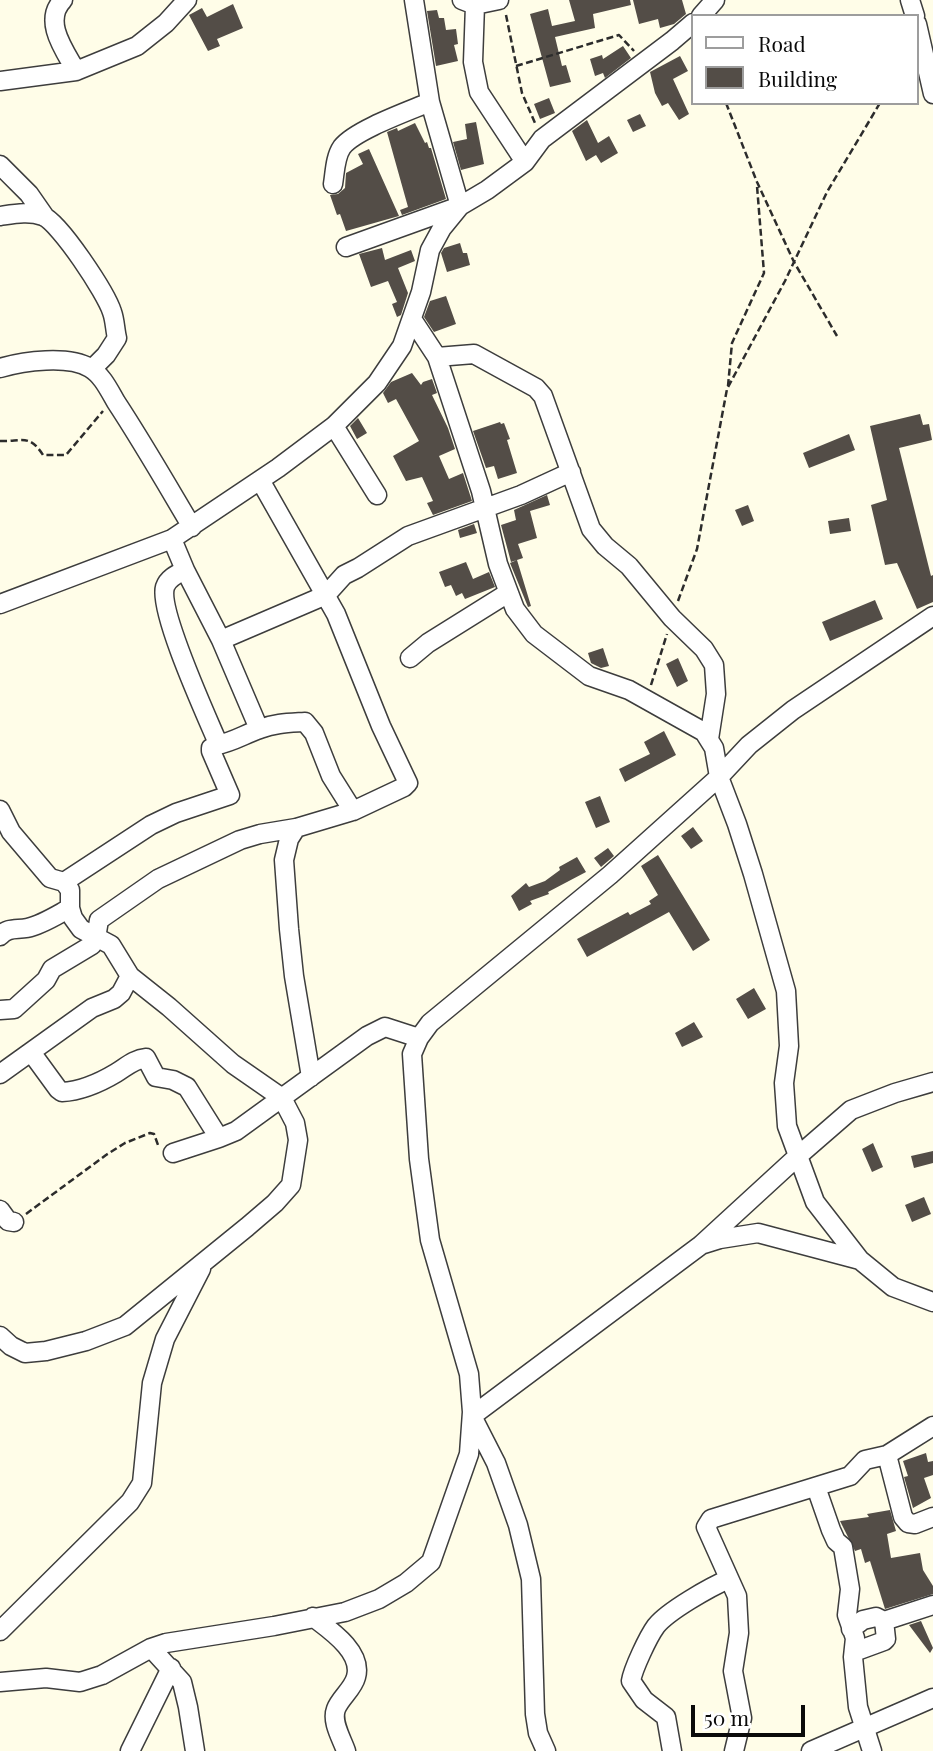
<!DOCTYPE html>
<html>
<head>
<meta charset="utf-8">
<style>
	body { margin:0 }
	#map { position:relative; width:933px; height:1751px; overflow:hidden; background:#fffde8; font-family:"Playfair Display",serif }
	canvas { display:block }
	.legend { position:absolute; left:691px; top:14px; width:228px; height:91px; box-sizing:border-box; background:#fff; border:2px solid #9d9d9d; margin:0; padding:9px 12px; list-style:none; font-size:21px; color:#0a0a0a }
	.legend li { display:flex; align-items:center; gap:14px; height:35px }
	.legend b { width:35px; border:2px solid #9d9d9d }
	.scale { position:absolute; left:691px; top:1705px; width:114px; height:32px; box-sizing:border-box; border:4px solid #0a0a0a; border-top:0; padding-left:9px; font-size:21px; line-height:24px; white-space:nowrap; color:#0a0a0a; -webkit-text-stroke:5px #fff; paint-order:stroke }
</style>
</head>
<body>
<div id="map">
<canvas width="933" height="1751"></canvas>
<ul class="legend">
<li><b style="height:9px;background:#fff"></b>Road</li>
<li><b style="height:19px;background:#534d47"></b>Building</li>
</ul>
<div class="scale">50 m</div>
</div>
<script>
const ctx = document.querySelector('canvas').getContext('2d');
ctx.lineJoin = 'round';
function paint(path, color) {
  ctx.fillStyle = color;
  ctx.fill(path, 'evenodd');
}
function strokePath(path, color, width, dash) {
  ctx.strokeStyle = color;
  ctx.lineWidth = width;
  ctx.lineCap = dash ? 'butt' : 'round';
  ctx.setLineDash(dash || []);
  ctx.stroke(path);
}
paint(new Path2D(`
	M 569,0 L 630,0 L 631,5 L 593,14 L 595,28 L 555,37 L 562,66 L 566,65 L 571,82 L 550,87 L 530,14 L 548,9 L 552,26 L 575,21 Z
	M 633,0 L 682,0 L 686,14 L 674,24 L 660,28 L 658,19 L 639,24 Z
	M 233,4 L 243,28 L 217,39 L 220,46 L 208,51 L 189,15 L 202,8 L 207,17 Z
	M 437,10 L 439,18 L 444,18 L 446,30 L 456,29 L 458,44 L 454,45 L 458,61 L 436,66 L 427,11 Z
	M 623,46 L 631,58 L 605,78 L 603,73 L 595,76 L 590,59 L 602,55 L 603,59 Z
	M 680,56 L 688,71 L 673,79 L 689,114 L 679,120 L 668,103 L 662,106 L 655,93 L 650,72 Z
	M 549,98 L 555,113 L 540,119 L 534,104 Z
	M 640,114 L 646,126 L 633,132 L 627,120 Z
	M 587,120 L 598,143 L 609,136 L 618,153 L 601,163 L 596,155 L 586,161 L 572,131 Z
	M 476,122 L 484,164 L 461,170 L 453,142 L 467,139 L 465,124 Z
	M 415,123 L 425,143 L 427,142 L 429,148 L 431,148 L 446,199 L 402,215 L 400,210 L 408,207 L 387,132 L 397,128 L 398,131 Z
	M 369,149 L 399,216 L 346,231 L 340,214 L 337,215 L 330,195 L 338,194 L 345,188 L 346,173 L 363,164 L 358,154 Z
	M 460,243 L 463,253 L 467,253 L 470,265 L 447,272 L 441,253 L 444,248 Z
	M 382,248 L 385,260 L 411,250 L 415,261 L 398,268 L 408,293 L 401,315 L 397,317 L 392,304 L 397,302 L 388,281 L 371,287 L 359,254 Z
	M 446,296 L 456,324 L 434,332 L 424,317 L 430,301 Z
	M 412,373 L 421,385 L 423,382 L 432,379 L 437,393 L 432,395 L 448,428 L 455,449 L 439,456 L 449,479 L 463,473 L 472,501 L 433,515 L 427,503 L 433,501 L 422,477 L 406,481 L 393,456 L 419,441 L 396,399 L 388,403 L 383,393 L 391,382 Z
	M 920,414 L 923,425 L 929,424 L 932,440 L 899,448 L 931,576 L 933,575 L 933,602 L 917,609 L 897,563 L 885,565 L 871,505 L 887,500 L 870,426 Z
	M 358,418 L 367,433 L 357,439 L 350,426 Z
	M 500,422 L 501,424 L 504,423 L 510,439 L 507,440 L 517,473 L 498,479 L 494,466 L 486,468 L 473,431 Z
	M 849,434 L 855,450 L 809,468 L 803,453 Z
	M 547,495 L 550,505 L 530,511 L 537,538 L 518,544 L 523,558 L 511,562 L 501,525 L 516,520 L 514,510 Z
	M 748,505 L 754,521 L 742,526 L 735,510 Z
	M 849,518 L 851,531 L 830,534 L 828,521 Z
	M 474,524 L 477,533 L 460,538 L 458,530 Z
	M 517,560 L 531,606 L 528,607 L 510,563 Z
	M 466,562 L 473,579 L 489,572 L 495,587 L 465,599 L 462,593 L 456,596 L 451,585 L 445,587 L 439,572 Z
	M 875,600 L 883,619 L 830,641 L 822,622 Z
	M 603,648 L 609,666 L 601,668 L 591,663 L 588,653 Z
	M 678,658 L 688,681 L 677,687 L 666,664 Z
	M 664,731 L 676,755 L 625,782 L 619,769 L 650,754 L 644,742 Z
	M 600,796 L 610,822 L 596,828 L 585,802 Z
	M 693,827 L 703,841 L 691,849 L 681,836 Z
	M 608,848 L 614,856 L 601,867 L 594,858 Z
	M 658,855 L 710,940 L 693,951 L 669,912 L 587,957 L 577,939 L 628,912 L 630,915 L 651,904 L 649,901 L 658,895 L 641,866 Z
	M 577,857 L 586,872 L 548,892 L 549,894 L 530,901 L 532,904 L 519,911 L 511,896 L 526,883 L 529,887 L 545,881 L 560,870 L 559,867 Z
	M 754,988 L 766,1009 L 748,1019 L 736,999 Z
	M 694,1022 L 703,1037 L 682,1047 L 675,1033 Z
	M 873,1143 L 883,1167 L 872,1172 L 862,1149 Z
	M 933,1151 L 933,1163 L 914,1168 L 911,1156 Z
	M 924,1197 L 931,1214 L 912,1222 L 905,1205 Z
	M 926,1453 L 928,1462 L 933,1461 L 933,1475 L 924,1478 L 931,1498 L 913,1508 L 904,1477 L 908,1476 L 903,1461 Z
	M 890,1510 L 896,1531 L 887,1534 L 891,1558 L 920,1553 L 923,1570 L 933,1586 L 933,1594 L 885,1609 L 870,1561 L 865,1563 L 861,1549 L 855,1551 L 840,1521 L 869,1517 L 867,1514 Z
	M 921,1621 L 933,1648 L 930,1653 L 909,1625 Z`), '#534d47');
const minor = new Path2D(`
	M 63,0 C 42,21 65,51 76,71
	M 462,0 L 475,5 L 499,0
	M 910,0 L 915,16
	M 475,5 L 473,62 L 479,92 L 525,162
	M 701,16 L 715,0
	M 917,24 L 933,94
	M 0,81 L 76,71 L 137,46 L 166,23 L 187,0
	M 0,165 L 29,194 L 45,217
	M 333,184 C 335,172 335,157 342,147 C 355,130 409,111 430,102
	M 0,216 C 14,214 29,211 43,216 C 60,223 106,293 112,312 C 115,320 115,330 117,338 L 106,355 L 92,369
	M 346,247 L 460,206 L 430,102 L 414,0
	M 412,319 L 437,357 L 481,491 L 498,564 L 515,609 L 534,634 L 589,676 L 629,690 L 704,732 L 714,748 L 719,777 L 737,824 L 753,874 L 786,991 L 789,1046 L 784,1083 L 787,1126 L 815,1202 L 860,1260
	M 437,357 L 474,354 L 536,388 L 543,396 L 591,529 L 605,546 L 629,566 L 672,618 L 704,649 L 714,665 L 716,694 L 709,739
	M 0,368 C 24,361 68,355 90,368 C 102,375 109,390 116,402 C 143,443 167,485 192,527
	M 334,426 L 377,495
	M 260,480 L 336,614 L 381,726 L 408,783 L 404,787 L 353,811 L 296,828 L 289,839 L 284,860 L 289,929 L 294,976 L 311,1077
	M 185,570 L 221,640 L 259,729
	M 0,604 L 172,539 L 278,468 L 334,426 L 377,383 L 402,346 L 421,292 L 430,250 L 442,228 L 460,206 L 487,190 L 525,162 L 542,139 L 672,41 L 693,23
	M 221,640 L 326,595 L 344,575 L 358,568 L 408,536 L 521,495 L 571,472
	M 410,658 L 428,643 L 508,593
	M 217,745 C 233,742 245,734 260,729 C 275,723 289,723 305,722 L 314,733 L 331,776 L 353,811
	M 0,810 L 11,832 L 50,878 L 64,882 L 70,890 L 70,908 L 73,918 L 81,929 L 111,945 L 130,976 L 121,993 L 114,999 L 92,1008 L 0,1074
	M 64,882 L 151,825 L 176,813 L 230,795 L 211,751 L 211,748 L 217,745 L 217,741 C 206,715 158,610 165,587 C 168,578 177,574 185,570 L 172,539
	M 0,936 C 8,927 16,930 27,928 C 42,925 57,915 70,908
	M 0,1010 L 14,1009 L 46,980 L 52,969 L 92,945 L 96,938 L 99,920 L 158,879 L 240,840 L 260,834 L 296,828
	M 31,1052 L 58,1089 L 62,1092 C 80,1091 101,1082 116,1073 C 126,1067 134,1059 146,1058 L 156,1077 L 173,1080 L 187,1087 L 219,1138 L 236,1131 L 367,1036 L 385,1027 L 419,1038
	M 173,1153 L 219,1138
	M 0,1210 L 8,1221 L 14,1222
	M 704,1244 L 720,1239 L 758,1233 L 860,1260 L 893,1287 L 933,1302
	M 0,1336 L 11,1346 L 25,1353 L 46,1351 L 86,1341 L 125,1326 L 247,1227 L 275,1203 L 291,1185 L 298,1140 L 295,1123 L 282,1098 L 233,1064 L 169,1007 L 130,976
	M 887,1455 L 903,1517 L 908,1523 L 915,1524 L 933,1517
	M 816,1487 L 831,1530 L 836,1541 L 843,1547 L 850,1589 L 847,1615 L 855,1638 L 853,1657 L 858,1707 L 872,1751
	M 313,1617 C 330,1630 363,1652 356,1677 C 353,1689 340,1698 336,1709 C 331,1722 342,1739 346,1751
	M 851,1629 L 863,1620 L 876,1617 L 884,1621 L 933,1605
	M 0,1631 L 130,1502 L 142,1483 L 152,1383 L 165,1339 L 201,1269
	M 151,1648 L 182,1682 L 188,1707 L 195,1751
	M 854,1652 L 884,1641 L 886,1639 L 884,1621
	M 0,1682 L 46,1678 L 80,1682 L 102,1675 L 151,1648 L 166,1643 L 274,1626 L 345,1612 L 379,1599 L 406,1583 L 431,1562 L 469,1454 L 472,1412 L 469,1374 L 430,1240 L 419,1159 L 412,1054 L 419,1038 L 430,1023 L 610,875 L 719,777 L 749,745 L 793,710 L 933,616
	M 130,1751 L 171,1668
	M 546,1751 L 538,1733 L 535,1714 L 531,1579 L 518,1525 L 496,1463 L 472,1416 L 701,1245 L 798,1156 L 851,1110 L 895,1093 L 933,1082
	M 672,1751 L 666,1717 L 644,1700 L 631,1681 C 633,1669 648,1637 656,1626 C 668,1611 710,1587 729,1579
	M 734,1751 L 742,1718 L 733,1671 L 739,1633 L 737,1596 L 706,1527 L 711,1519 L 850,1476 L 865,1460 L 887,1455 L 933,1426
	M 811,1751 L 933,1698`);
strokePath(minor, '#3d3d3d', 21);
strokePath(new Path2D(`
	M 506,15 L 522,93 L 535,123
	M 516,66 L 619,35 L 634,51
	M 726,103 L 757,182 L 794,262 L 837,336
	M 728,386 L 732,343 L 764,273 L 757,186
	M 0,441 C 21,442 29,433 43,455 L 66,455 L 103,411
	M 678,601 L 697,549 L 727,389 L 785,281 L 827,192 L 880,103
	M 651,685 L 667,634
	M 26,1214 L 106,1155 L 125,1143 L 150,1133 L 154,1134 L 158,1145`), '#2c2c2c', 2.5, [7, 3.5]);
strokePath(minor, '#fff', 18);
</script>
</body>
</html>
